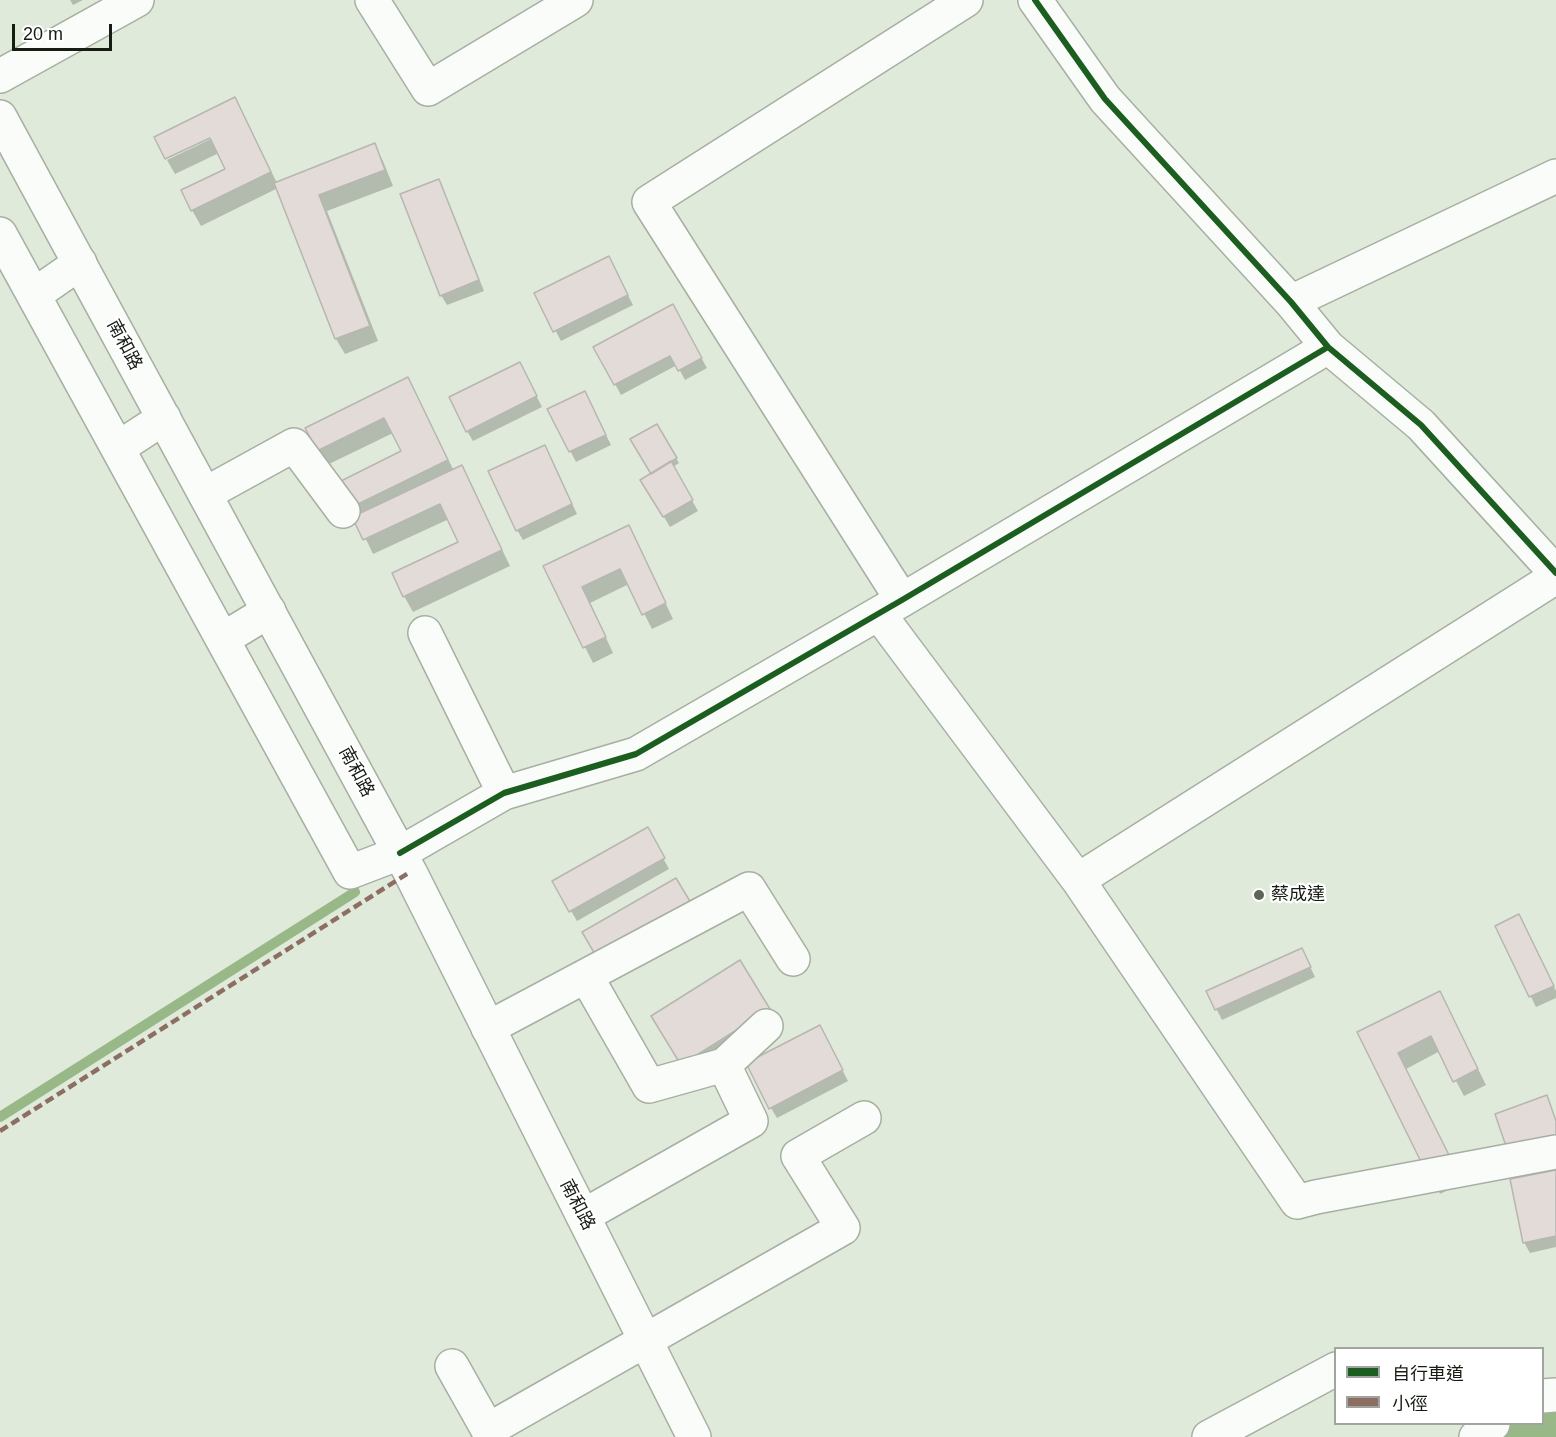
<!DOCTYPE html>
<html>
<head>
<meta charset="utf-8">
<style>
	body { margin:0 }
	#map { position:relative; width:1556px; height:1437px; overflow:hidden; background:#dfeada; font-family:Arial,"Noto Sans TC",sans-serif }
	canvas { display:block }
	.legend { position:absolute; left:1334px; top:1347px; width:210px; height:78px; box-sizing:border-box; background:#fff; border:2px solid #a2a4a0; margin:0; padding:8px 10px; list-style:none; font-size:18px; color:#161c12 }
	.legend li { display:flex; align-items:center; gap:12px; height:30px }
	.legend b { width:30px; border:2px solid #a2a4a0 }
	.scale { position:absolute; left:12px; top:24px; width:100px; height:27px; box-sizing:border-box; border:3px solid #161c12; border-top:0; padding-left:8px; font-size:18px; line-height:21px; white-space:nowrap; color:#161c12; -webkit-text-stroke:4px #fff; paint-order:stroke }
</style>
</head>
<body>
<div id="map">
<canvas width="1556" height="1437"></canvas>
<ul class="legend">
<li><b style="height:8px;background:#1b5e20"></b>自行車道</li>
<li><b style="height:8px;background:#8d6e63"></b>小徑</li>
</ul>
<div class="scale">20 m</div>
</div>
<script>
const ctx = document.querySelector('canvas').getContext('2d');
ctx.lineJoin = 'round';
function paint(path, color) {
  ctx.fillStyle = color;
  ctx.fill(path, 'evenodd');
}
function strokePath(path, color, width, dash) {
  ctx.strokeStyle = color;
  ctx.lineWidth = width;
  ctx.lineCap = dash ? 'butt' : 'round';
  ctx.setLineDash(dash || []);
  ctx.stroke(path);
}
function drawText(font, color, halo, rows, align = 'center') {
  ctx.font = font + ' Arial,"Noto Sans TC",sans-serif';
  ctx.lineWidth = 4.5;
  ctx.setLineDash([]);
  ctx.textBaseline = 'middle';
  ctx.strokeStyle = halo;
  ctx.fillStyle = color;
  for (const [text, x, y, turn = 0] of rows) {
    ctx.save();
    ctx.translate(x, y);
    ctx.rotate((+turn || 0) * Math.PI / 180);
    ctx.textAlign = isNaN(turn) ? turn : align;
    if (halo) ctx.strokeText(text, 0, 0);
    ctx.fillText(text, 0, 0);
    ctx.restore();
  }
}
paint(new Path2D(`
	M 1556,1395 L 1556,1437 L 1480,1437 L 1504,1424 L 1542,1424 L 1543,1402 Z`), '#98b887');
paint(new Path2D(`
	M 70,0 L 83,0 L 73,5 Z
	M 235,99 L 277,183 L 374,145 L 383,161 L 393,186 L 327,211 L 378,341 L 345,354 L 336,339 L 278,188 L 201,226 L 192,210 L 227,170 L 219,153 L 175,174 L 167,160 L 217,136 Z
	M 438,181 L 444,191 L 484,291 L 447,305 L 441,295 Z
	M 614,268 L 633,305 L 561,341 L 536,294 Z
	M 672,306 L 707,368 L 685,380 L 677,365 L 621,395 L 595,347 Z
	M 525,374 L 542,407 L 473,441 L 467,431 Z
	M 416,395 L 454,471 L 470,483 L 510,566 L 413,612 L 404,596 L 460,543 L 449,519 L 373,554 L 351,508 L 403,452 L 393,433 L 327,465 L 318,450 Z
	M 590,403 L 611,445 L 576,462 L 549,410 Z
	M 656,426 L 679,463 L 673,467 L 698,511 L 670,527 L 642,480 L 653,474 Z
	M 550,457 L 577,514 L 523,540 L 517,530 Z
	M 637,543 L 673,619 L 652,629 L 629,584 L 590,603 L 613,653 L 593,663 L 545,567 Z
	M 647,829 L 669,869 L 577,921 L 554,882 Z
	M 1525,926 L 1556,991 L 1556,998 L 1536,1007 L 1497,927 Z
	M 1307,960 L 1315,977 L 1222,1020 L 1208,992 Z
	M 769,1009 L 778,1025 L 691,1079 L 662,1032 Z
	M 1448,1009 L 1486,1085 L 1464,1096 L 1440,1051 L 1406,1069 L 1463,1183 L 1440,1194 L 1359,1033 Z
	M 825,1037 L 848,1081 L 777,1118 L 771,1108 Z
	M 1556,1172 L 1556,1247 L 1530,1253 L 1524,1242 Z`), '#0003');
strokePath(new Path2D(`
	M 0,1117 L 355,892 L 346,875`), '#98b887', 10);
const building = new Path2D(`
	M 235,97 L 271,172 L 191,211 L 181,190 L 225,169 L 210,138 L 165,159 L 154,137 Z
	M 375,143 L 385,170 L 319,195 L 370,326 L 335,339 L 274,183 Z
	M 439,179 L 479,280 L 440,296 L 400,194 Z
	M 609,256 L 628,295 L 553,332 L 534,293 Z
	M 673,304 L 702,358 L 678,371 L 670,356 L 614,385 L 593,347 Z
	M 520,362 L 537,396 L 466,432 L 449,397 Z
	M 408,377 L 448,460 L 350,508 L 337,483 L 401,451 L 384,418 L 317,451 L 305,428 Z
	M 585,391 L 606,435 L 569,452 L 547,409 Z
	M 657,424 L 677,458 L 651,474 L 630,439 Z
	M 545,445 L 572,504 L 516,531 L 488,471 Z
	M 671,461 L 693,500 L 663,517 L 640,480 Z
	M 462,465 L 502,550 L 403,597 L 392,573 L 458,542 L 440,504 L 363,540 L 352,517 Z
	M 629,525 L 666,603 L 642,615 L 620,569 L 582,587 L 606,637 L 583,648 L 543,566 Z
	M 648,827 L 665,858 L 569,912 L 552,881 Z
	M 676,878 L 691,903 L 596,956 L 582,932 Z
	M 1519,914 L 1554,986 L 1529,997 L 1495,926 Z
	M 1302,948 L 1311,967 L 1215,1010 L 1206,991 Z
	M 740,960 L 770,1009 L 681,1065 L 651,1016 Z
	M 1440,991 L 1478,1069 L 1453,1082 L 1431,1036 L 1398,1053 L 1455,1167 L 1430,1180 L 1357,1032 Z
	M 820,1025 L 843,1070 L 769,1109 L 746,1063 Z
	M 1547,1095 L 1556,1121 L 1556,1142 L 1510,1158 L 1495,1114 Z
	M 1556,1170 L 1556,1236 L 1523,1243 L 1510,1179 Z`);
paint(building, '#e2dbd8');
strokePath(building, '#b7b6b1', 1.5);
const minor = new Path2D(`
	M 372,0 L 428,89 L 576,0
	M 1035,0 L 1105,99 L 1291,302 L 1328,347 L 1421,425 L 1556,573
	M 0,76 L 137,0
	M 0,234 L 350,872 L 400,853 L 504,793 L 636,754 L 902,600 L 1328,347
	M 34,295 L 80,263
	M 1291,302 L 1556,176
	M 118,448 L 164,418
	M 205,494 L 294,445 L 343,511
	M 902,600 L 649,202 L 966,0
	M 879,614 L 1078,880 L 1297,1202 L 1316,1197 L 1556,1152
	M 425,633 L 504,793
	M 223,639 L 269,611
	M 1078,880 L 1556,577
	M 586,976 L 649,1086 L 724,1065
	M 488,1028 L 749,889 L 793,959
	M 583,1216 L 751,1121 L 724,1065 L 766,1026
	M 452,1366 L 488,1430 L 843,1228 L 798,1156 L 864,1118
	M 1542,1396 L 1556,1395
	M 1209,1437 L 1336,1369
	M 1476,1437 L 1493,1424`);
const major = new Path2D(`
	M 0,117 L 410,872 L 694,1437`);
strokePath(minor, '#a7afa2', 36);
strokePath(major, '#a7afa2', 36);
strokePath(minor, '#fafcf9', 33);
strokePath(major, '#fafcf9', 33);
strokePath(new Path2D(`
	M 0,1131 L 410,872`), '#8d6e63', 4.5, [9, 4.5]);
strokePath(new Path2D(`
	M 1035,0 L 1105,99 L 1291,302 L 1328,347 L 1421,425 L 1556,573
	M 400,853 L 504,793 L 636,754 L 902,600 L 1328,347`), '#1b5e20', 6);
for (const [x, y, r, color] of [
	[1259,895,6,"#5c6458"]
]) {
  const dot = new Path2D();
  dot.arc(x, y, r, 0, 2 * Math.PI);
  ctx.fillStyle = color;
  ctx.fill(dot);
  strokePath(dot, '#fff', 2);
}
drawText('18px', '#161c12', '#fff', [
	["南和路",124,345,62],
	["南和路",356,772,62],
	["南和路",577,1205,63]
]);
drawText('18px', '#161c12', '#fff', [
	["蔡成達",1271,895]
], 'left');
</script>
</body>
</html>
